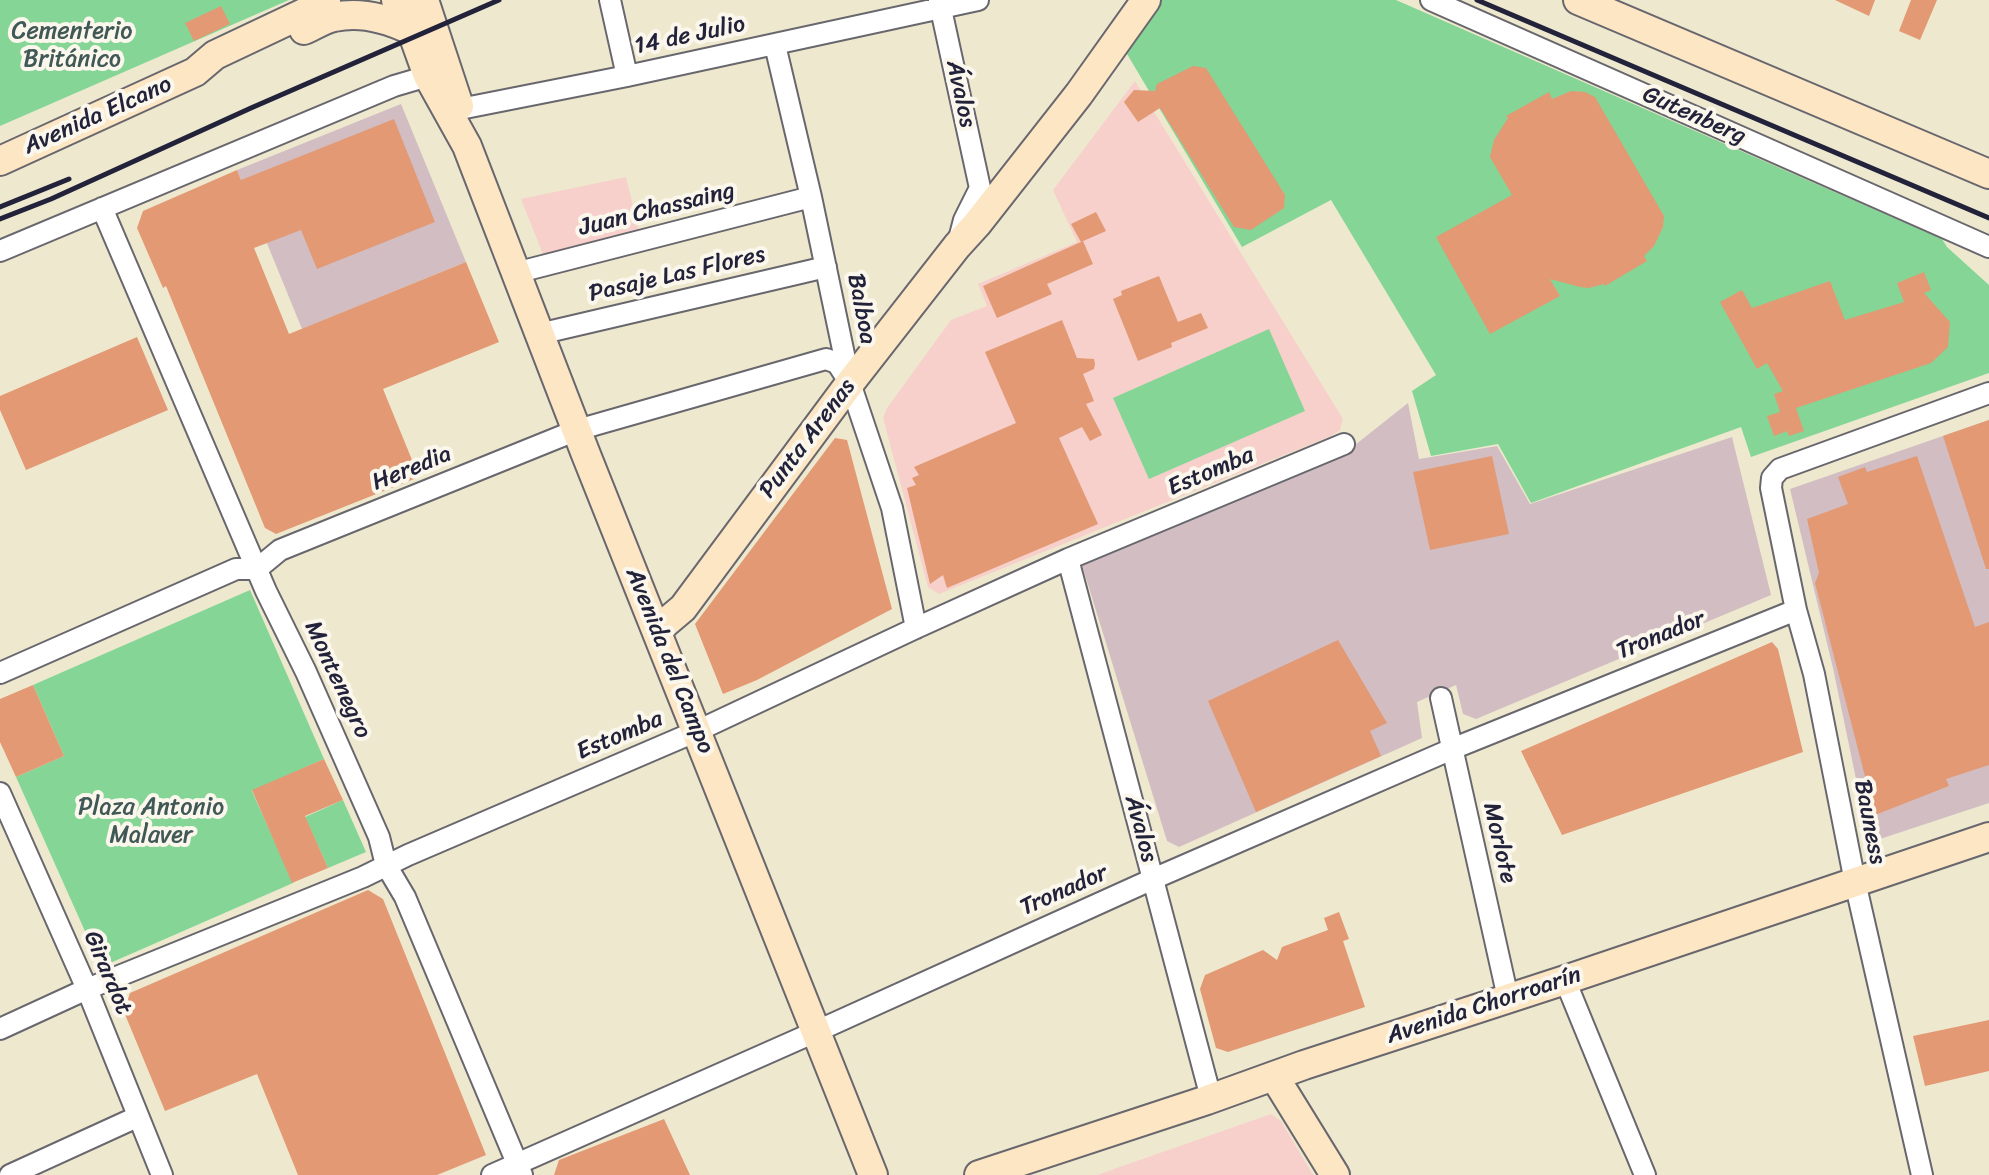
<!DOCTYPE html>
<html>
<head>
<meta charset="utf-8">
<style>
	body { margin:0 }
	canvas { display:block; background:#eee8ce }
</style>
</head>
<body>
<canvas width="1989" height="1175"></canvas>
<script>
const ctx = document.querySelector('canvas').getContext('2d');
ctx.lineJoin = 'round';
function paint(path, color) {
  ctx.fillStyle = color;
  ctx.fill(path, 'evenodd');
}
function strokePath(path, color, width, dash) {
  ctx.strokeStyle = color;
  ctx.lineWidth = width;
  ctx.lineCap = dash ? 'butt' : 'round';
  ctx.setLineDash(dash || []);
  ctx.stroke(path);
}
function drawText(font, color, halo, rows, align = 'center') {
  ctx.font = font + ' Sriracha,sans-serif';
  ctx.lineWidth = 8;
  ctx.setLineDash([]);
  ctx.textBaseline = 'middle';
  ctx.strokeStyle = halo;
  ctx.fillStyle = color;
  for (const [text, x, y, turn = 0] of rows) {
    ctx.save();
    ctx.translate(x, y);
    ctx.rotate((+turn || 0) * Math.PI / 180);
    ctx.textAlign = isNaN(turn) ? turn : align;
    if (halo) ctx.strokeText(text, 0, 0);
    ctx.fillText(text, 0, 0);
    ctx.restore();
  }
}
paint(new Path2D(`
	M 1135,81 L 1343,419 L 1340,430 L 1331,436 L 939,594 L 928,587 L 883,418 L 887,408 L 951,320 L 987,306 L 978,284 L 1077,242 L 1053,190 Z
	M 626,177 L 641,239 L 546,262 L 521,199 Z
	M 1271,1114 L 1281,1121 L 1313,1175 L 1097,1175 Z`), '#f7d0cb');
paint(new Path2D(`
	M 401,104 L 466,262 L 302,329 L 237,170 Z
	M 1408,403 L 1419,459 L 1497,446 L 1530,504 L 1732,437 L 1771,595 L 1476,719 L 1463,714 L 1456,685 L 1417,702 L 1422,738 L 1179,847 L 1167,841 L 1082,565 L 1355,445 Z
	M 1989,420 L 1989,803 L 1880,839 L 1867,832 L 1833,668 L 1790,489 Z`), '#d2bec2');
paint(new Path2D(`
	M 0,0 L 289,0 L 0,126 Z
	M 1159,0 L 1396,0 L 1942,239 L 1947,247 L 1989,285 L 1989,373 L 1751,457 L 1741,427 L 1531,503 L 1498,444 L 1431,456 L 1412,391 L 1436,375 L 1331,200 L 1242,247 L 1127,54 Z
	M 1269,329 L 1305,411 L 1149,479 L 1113,398 Z
	M 250,590 L 324,759 L 252,791 L 293,883 L 101,967 L 16,777 L 64,756 L 33,685 Z
	M 343,800 L 366,852 L 328,868 L 305,817 Z`), '#85d696');
paint(new Path2D(`
	M 1835,0 L 1875,0 L 1869,16 Z
	M 1911,0 L 1937,0 L 1920,40 L 1899,31 Z
	M 221,6 L 230,24 L 194,41 L 185,23 Z
	M 1193,66 L 1206,68 L 1285,195 L 1284,208 L 1251,230 L 1234,227 L 1160,108 L 1138,122 L 1124,102 L 1134,90 L 1155,91 L 1157,84 Z
	M 1571,91 L 1585,92 L 1595,97 L 1664,216 L 1663,227 L 1654,246 L 1644,256 L 1647,261 L 1605,286 L 1604,284 L 1589,288 L 1580,287 L 1550,279 L 1560,296 L 1490,334 L 1436,237 L 1512,195 L 1490,157 L 1494,140 L 1508,118 L 1506,116 L 1549,92 L 1552,99 Z
	M 394,119 L 435,222 L 317,269 L 301,230 L 254,248 L 289,334 L 466,262 L 499,342 L 383,389 L 419,477 L 276,534 L 265,528 L 166,286 L 163,288 L 137,228 L 143,211 L 237,170 L 241,180 Z
	M 1096,212 L 1106,231 L 1081,242 L 1071,224 Z
	M 1083,241 L 1093,264 L 1047,284 L 1052,294 L 997,318 L 983,286 Z
	M 1924,272 L 1931,290 L 1924,293 L 1950,322 L 1948,347 L 1931,363 L 1796,408 L 1804,431 L 1789,436 L 1787,431 L 1774,436 L 1767,416 L 1780,412 L 1774,394 L 1783,391 L 1767,363 L 1757,369 L 1720,302 L 1742,290 L 1752,308 L 1830,281 L 1845,320 L 1904,302 L 1897,283 Z
	M 1159,276 L 1178,322 L 1201,313 L 1208,328 L 1171,343 L 1172,347 L 1138,361 L 1113,299 L 1122,295 L 1121,291 Z
	M 1062,320 L 1077,358 L 1094,359 L 1095,364 L 1094,369 L 1083,374 L 1094,401 L 1086,404 L 1102,435 L 1090,441 L 1082,427 L 1059,438 L 1098,524 L 947,588 L 943,575 L 930,584 L 907,488 L 916,485 L 912,478 L 919,475 L 914,467 L 1016,423 L 985,352 Z
	M 137,337 L 168,410 L 26,470 L 0,410 L 0,396 Z
	M 1989,420 L 1989,569 L 1986,569 L 1943,436 Z
	M 835,438 L 847,440 L 892,609 L 757,680 L 723,694 L 695,624 Z
	M 1492,456 L 1509,534 L 1430,550 L 1413,472 Z
	M 1917,456 L 1975,627 L 1989,622 L 1989,765 L 1946,779 L 1949,786 L 1875,815 L 1815,583 L 1819,573 L 1807,519 L 1848,504 L 1838,477 L 1865,467 L 1867,472 Z
	M 1338,640 L 1387,723 L 1370,731 L 1381,756 L 1256,812 L 1208,701 Z
	M 1772,642 L 1778,649 L 1803,752 L 1562,835 L 1521,751 Z
	M 33,685 L 64,756 L 16,777 L 0,742 L 0,699 Z
	M 324,759 L 343,800 L 305,816 L 328,868 L 292,883 L 252,790 Z
	M 368,890 L 383,899 L 486,1155 L 437,1175 L 298,1175 L 257,1074 L 165,1111 L 124,1012 L 130,993 Z
	M 1339,912 L 1349,939 L 1343,941 L 1365,1007 L 1228,1052 L 1216,1048 L 1200,989 L 1205,975 L 1263,950 L 1277,960 L 1282,947 L 1328,930 L 1324,918 Z
	M 1989,1020 L 1989,1071 L 1925,1086 L 1913,1036 Z
	M 664,1119 L 690,1175 L 554,1175 L 559,1160 Z`), '#e29974');
const street = new Path2D(`
	M 610,0 L 627,76
	M 939,0 L 980,188 L 964,220 L 959,239
	M 1431,0 L 1989,247
	M 775,45 L 811,197 L 850,383 L 892,508 L 916,628
	M 460,109 L 627,76 L 978,0
	M 102,208 L 266,591 L 306,672 L 379,837 L 386,865 L 405,897 L 522,1175
	M 0,251 L 394,86 L 428,76
	M 515,273 L 811,197
	M 539,334 L 826,267
	M 1068,559 L 1211,1098
	M 0,673 L 236,569 L 257,569 L 280,550 L 577,430 L 826,359 L 837,363 L 850,383
	M 1441,698 L 1508,998
	M 0,793 L 87,989 L 162,1175
	M 1565,980 L 1645,1175
	M 0,1029 L 87,989 L 363,877 L 408,855 L 697,731 L 916,628 L 1068,559 L 1344,444
	M 10,1175 L 137,1117
	M 492,1175 L 815,1032 L 1153,879 L 1452,749 L 1796,610
	M 1922,1175 L 1855,882 L 1814,674 L 1796,610 L 1771,488 L 1772,478 L 1780,469 L 1989,393`);
const secondary = new Path2D(`
	M 396,0 L 414,37 L 428,76 L 467,146 L 585,452 L 873,1175
	M 424,0 L 459,106
	M 1578,0 L 1989,174
	M 304,30 C 313,26 324,19 334,17 C 360,11 388,19 411,30
	M 0,161 L 195,72 L 215,55 L 308,11 L 326,0
	M 657,630 L 683,608 L 850,383 L 957,246 L 977,224 L 1079,94 L 1146,0
	M 1274,1076 L 1335,1175
	M 979,1175 L 1207,1100 L 1304,1065 L 1565,980 L 1989,837`);
strokePath(street, '#69676e', 24);
strokePath(secondary, '#69676e', 32);
strokePath(street, '#fff', 20);
strokePath(secondary, '#fce6c4', 28);
strokePath(new Path2D(`
	M 1477,0 L 1989,218
	M 0,207 L 69,179
	M 0,219 L 51,199 L 251,108 L 499,0`), '#22223b', 5);
drawText('24px', '#405856', '#fbf7ec', [
	["Cementerio",72,32],
	["Británico",72,60],
	["Plaza Antonio",151,808],
	["Malaver",151,836]
]);
drawText('24px', '#22223b', '#fbf7ec', [
	["14 de Julio",690,36,-12],
	["Ávalos",960,94,78],
	["Avenida Elcano",98,116,-24],
	["Gutenberg",1694,116,24],
	["Juan Chassaing",657,210,-14],
	["Pasaje Las Flores",677,275,-13],
	["Balboa",861,309,79],
	["Punta Arenas",808,439,-53],
	["Heredia",412,469,-22],
	["Estomba",1211,472,-23],
	["Tronador",1661,636,-22],
	["Avenida del Campo",669,661,68],
	["Montenegro",337,680,65],
	["Estomba",620,736,-23],
	["Bauness",1869,822,79],
	["Ávalos",1140,829,75],
	["Morlote",1499,843,77],
	["Tronador",1064,891,-24],
	["Girardot",107,973,67],
	["Avenida Chorroarín",1484,1006,-18]
]);
</script>
</body>
</html>
